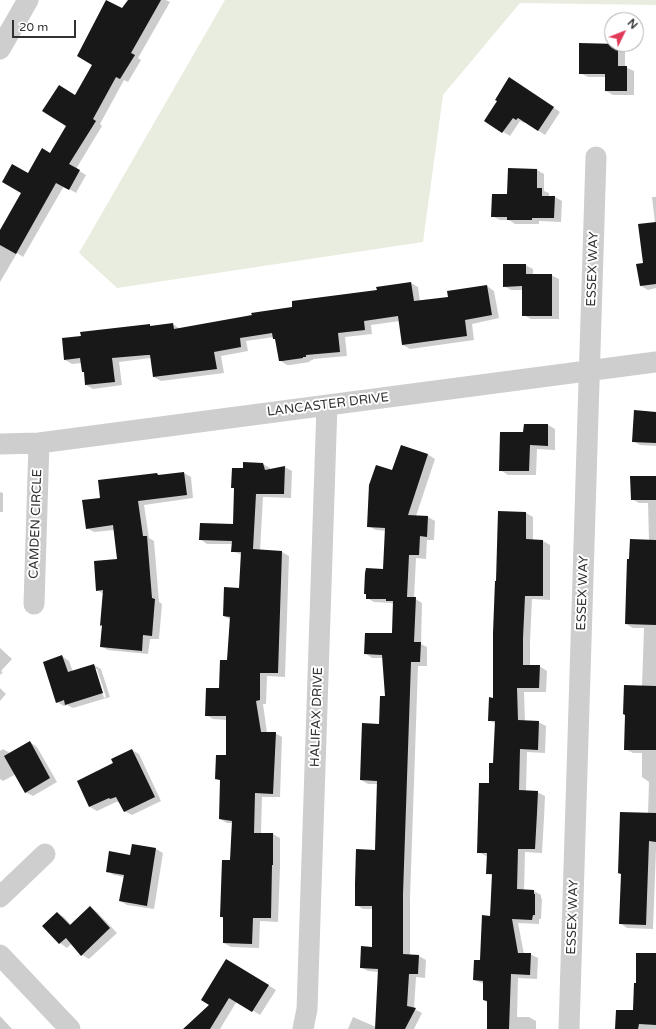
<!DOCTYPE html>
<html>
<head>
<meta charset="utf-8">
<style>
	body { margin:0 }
	#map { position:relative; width:656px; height:1029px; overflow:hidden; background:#fff; font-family:"Varela Round",sans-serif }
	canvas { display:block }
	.north { position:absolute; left:604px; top:12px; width:40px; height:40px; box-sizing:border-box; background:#fff; border:1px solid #adadad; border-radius:50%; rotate:47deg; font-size:11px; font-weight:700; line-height:16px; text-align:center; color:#313131 }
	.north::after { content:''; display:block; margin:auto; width:14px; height:18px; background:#e13958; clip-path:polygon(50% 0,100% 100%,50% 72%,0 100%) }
	.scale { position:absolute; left:12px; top:20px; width:64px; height:18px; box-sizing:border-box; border:2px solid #313131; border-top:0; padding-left:5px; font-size:12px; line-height:14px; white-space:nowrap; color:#313131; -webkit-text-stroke:3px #fff; paint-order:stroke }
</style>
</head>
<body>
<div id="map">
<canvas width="656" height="1029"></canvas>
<div class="north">N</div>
<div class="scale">20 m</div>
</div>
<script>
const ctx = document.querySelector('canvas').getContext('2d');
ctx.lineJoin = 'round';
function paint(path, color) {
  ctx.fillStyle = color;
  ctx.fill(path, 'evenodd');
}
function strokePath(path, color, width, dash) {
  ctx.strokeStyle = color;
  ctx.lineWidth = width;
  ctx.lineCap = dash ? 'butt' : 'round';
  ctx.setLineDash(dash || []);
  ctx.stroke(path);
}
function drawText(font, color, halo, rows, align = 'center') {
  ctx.font = font + ' "Varela Round",sans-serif';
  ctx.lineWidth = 4;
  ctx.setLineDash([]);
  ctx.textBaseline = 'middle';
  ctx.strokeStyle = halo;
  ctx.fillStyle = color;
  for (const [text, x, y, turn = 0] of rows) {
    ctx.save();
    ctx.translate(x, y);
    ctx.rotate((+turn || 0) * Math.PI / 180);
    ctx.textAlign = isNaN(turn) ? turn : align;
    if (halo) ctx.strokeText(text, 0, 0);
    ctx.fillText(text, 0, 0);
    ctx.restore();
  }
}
paint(new Path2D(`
	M 225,0 L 656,0 L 656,5 L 520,3 L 443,95 L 423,242 L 117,288 L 79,253 Z`), '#e8eddf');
paint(new Path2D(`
	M 129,0 L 166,0 L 170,2 L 138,58 L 141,60 L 128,82 L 124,80 L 100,124 L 102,126 L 76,169 L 86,175 L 76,193 L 64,186 L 23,257 L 17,253 L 0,282 L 0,230 L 23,193 L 28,174 L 50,155 L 68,125 L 76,96 L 122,9 Z
	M 580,44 L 618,44 L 625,49 L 625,67 L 634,71 L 634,95 L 613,95 L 606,91 L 606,77 L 588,77 L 580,73 Z
	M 517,83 L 560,112 L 545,135 L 525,122 L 524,123 L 520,121 L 510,136 L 485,121 L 498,101 Z
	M 509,169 L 537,170 L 544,174 L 544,191 L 549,193 L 549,197 L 555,197 L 562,201 L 561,222 L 539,221 L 539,224 L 515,224 L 509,220 L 500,220 L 492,216 L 508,195 Z
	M 652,197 L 656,197 L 656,288 L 648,290 L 641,286 L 644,264 L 655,223 Z
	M 525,265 L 533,269 L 533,275 L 551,275 L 559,279 L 559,319 L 531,319 L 523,315 L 523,290 L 511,290 L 504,286 Z
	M 411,283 L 418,287 L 420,302 L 449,297 L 487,286 L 494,291 L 499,318 L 472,324 L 474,340 L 410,349 L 403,345 L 400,321 L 371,325 L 372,334 L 345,337 L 347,356 L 313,359 L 313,360 L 309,361 L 310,362 L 290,365 L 287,365 L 279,360 L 276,340 L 274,337 L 246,341 L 248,351 L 221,356 L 224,373 L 161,381 L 154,377 L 151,358 L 119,362 L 122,385 L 93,389 L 86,385 L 85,373 L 83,372 L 82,363 L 72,364 L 65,360 L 149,325 L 153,327 L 173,324 L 180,329 L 293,308 Z
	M 656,413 L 656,446 L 640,445 L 633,441 Z
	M 548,425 L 555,429 L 555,450 L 537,449 L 536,475 L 508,475 L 500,470 L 524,433 Z
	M 427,454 L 435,459 L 416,516 L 428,517 L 435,521 L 434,540 L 427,540 L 426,559 L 416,558 L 414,598 L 422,603 L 421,644 L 427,647 L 427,666 L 418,666 L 410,898 L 410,956 L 419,956 L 426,960 L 425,978 L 416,977 L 414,1009 L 422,1013 L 414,1029 L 348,1029 L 353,1017 L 376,1027 L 379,972 L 368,971 L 361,967 L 373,948 L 373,909 L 363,909 L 356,905 L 376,851 L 378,784 L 368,784 L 361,780 L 380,725 L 386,697 L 383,658 L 372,658 L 365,653 L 392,634 L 394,604 L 391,603 L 374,602 L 367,598 L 367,595 L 365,594 L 384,570 L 386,531 L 376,530 L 368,526 L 393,472 Z
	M 263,464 L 270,468 L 270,470 L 285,467 L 292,471 L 291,498 L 263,497 L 260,551 L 282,552 L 289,556 L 285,677 L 267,676 L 266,704 L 263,704 L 267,733 L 275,733 L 282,737 L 280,797 L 262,797 L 261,834 L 273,834 L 280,838 L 280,868 L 278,922 L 260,921 L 259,948 L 231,947 L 224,943 L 224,918 L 221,917 L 231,861 L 233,823 L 227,823 L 220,819 L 221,781 L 216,778 L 227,756 L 227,720 L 213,719 L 206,715 L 220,689 L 228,661 L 231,620 L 224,616 L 240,589 L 242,555 L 232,551 L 233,544 L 207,544 L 200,539 L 234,525 L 235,489 L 232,487 L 244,469 Z
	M 184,473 L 191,477 L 193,498 L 144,505 L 149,538 L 154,541 L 159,602 L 162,604 L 159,639 L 150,639 L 148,654 L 108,650 L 101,646 L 103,627 L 101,625 L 104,594 L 97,590 L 118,560 L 114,530 L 94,532 L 87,528 L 101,498 L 157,474 L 161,476 Z
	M 656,477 L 656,849 L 653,929 L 627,928 L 620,923 L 622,875 L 619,873 L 648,814 L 649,782 L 642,777 L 642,753 L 633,753 L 625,749 L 642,686 L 644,628 L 633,628 L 626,624 L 630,560 L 649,541 L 648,503 L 639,503 L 632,499 Z
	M 0,492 L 3,493 L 3,512 L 0,512 Z
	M 526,513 L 533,517 L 533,540 L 543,541 L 550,545 L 550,600 L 532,599 L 530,642 L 530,666 L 539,666 L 547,671 L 546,692 L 524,692 L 525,721 L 538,722 L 546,726 L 545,753 L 527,752 L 526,791 L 537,792 L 545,796 L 544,818 L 542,853 L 525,852 L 524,890 L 534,891 L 541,895 L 541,898 L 542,899 L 541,919 L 539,919 L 539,924 L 518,923 L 524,954 L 530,954 L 538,958 L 537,979 L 518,978 L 517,1017 L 529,1017 L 536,1021 L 536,1029 L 488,1029 L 488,1003 L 484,1000 L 484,984 L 474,980 L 481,961 L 491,917 L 493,876 L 487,873 L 488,857 L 478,852 L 494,764 L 496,724 L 489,720 L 494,699 Z
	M 0,648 L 12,659 L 1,671 L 3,672 L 0,675 Z
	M 62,656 L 69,661 L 73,672 L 94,665 L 101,669 L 110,697 L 73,708 L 67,705 L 64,706 L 57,702 ZM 95,669 L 97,669 L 106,697 L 104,698 Z
	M 0,688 L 6,694 L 0,701 Z
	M 30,742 L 37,747 L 57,782 L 33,796 L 25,792 L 16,774 L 3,781 L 0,779 L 0,751 L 3,749 L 10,753 Z
	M 132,750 L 139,754 L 161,801 L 132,815 L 124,811 L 120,802 L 116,802 L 97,811 L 90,807 L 78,782 L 115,763 Z
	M 133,845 L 156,849 L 163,853 L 154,909 L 127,905 L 120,901 L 124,877 L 114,875 L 107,871 L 131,856 Z
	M 90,907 L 97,912 L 117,933 L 89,959 L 82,955 L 72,943 L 67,948 L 60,943 L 43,926 L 57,913 L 64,917 L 71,925 Z
	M 656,954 L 656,1029 L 616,1029 L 634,1011 L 637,984 Z
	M 234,964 L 276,990 L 260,1015 L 237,1001 L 220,1029 L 184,1029 L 210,1004 Z
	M 0,1016 L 12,1029 L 0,1029 Z`), '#0003');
paint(new Path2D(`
	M 106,0 L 122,8 L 128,0 L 161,0 L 131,53 L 135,55 L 120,79 L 116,77 L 93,119 L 96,121 L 69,164 L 80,170 L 69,190 L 56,183 L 16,254 L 0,245 L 0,230 L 21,193 L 2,182 L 12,164 L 28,173 L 42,148 L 50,153 L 66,126 L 42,111 L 59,85 L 75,95 L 92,65 L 77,56 Z
	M 579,43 L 618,44 L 618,66 L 627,66 L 627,91 L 605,91 L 605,74 L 579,74 Z
	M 509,77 L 554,107 L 538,131 L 518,118 L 516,120 L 513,118 L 502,133 L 484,121 L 497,101 L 495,100 Z
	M 508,168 L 537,169 L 537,188 L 542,188 L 542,196 L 555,196 L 554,218 L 532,218 L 532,220 L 507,220 L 507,217 L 491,217 L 492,194 L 507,194 Z
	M 656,222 L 656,284 L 640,286 L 636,264 L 643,263 L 638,224 Z
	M 503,264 L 526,264 L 526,274 L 552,274 L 552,316 L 522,316 L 522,286 L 503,287 Z
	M 411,282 L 414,301 L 448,297 L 447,291 L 487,285 L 492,315 L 465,320 L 467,336 L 402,345 L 398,316 L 364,321 L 365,330 L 338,333 L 340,352 L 306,355 L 306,357 L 303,357 L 303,358 L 282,361 L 279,361 L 275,339 L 273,339 L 272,333 L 240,338 L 241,347 L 214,352 L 217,369 L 153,377 L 150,355 L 147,355 L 112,358 L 115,382 L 85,385 L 84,372 L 82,372 L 80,358 L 64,360 L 62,338 L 81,336 L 80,332 L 150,324 L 150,326 L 173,323 L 174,329 L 252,315 L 251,313 L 292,307 L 292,301 L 377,290 L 376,287 Z
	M 634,410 L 656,412 L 656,443 L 632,442 Z
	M 524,424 L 548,424 L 548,446 L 530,445 L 529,471 L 499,471 L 500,432 L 523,432 Z
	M 401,445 L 428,454 L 408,515 L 428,516 L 427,537 L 420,536 L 419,555 L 409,555 L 407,597 L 416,597 L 414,642 L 421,642 L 420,662 L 411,662 L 403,894 L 403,954 L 419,955 L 418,974 L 409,974 L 407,1006 L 416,1008 L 405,1029 L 375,1029 L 378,969 L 360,968 L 361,946 L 372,947 L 372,906 L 355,906 L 355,884 L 356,849 L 375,850 L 377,781 L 360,780 L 362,723 L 379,724 L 380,696 L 385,696 L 382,655 L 364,654 L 365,633 L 392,633 L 393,601 L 386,601 L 386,599 L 366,599 L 366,594 L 364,594 L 365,573 L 366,568 L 383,569 L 385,528 L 367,527 L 369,485 L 376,465 L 392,470 Z
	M 243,462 L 263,463 L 265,470 L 285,466 L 284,494 L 256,494 L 253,549 L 282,551 L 278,673 L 260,673 L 260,700 L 256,701 L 261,732 L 276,732 L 273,794 L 255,793 L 254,833 L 273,833 L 273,865 L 272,865 L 271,918 L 253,918 L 252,944 L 223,943 L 223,917 L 220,917 L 222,860 L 230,860 L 232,821 L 219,819 L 220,780 L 215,779 L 216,755 L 226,755 L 226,716 L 205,716 L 206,688 L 219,688 L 220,660 L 227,660 L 230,617 L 223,616 L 224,587 L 239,588 L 241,552 L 231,552 L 232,541 L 199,540 L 200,523 L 233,524 L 234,488 L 231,488 L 232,468 L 243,468 Z
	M 184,472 L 187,495 L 138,501 L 143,536 L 147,536 L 152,598 L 155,599 L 152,636 L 143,635 L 142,651 L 100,647 L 102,625 L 100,626 L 103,590 L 96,591 L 94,561 L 117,559 L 113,525 L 86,529 L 82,500 L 100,498 L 98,480 L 157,473 L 158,475 Z
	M 630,476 L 656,476 L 656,500 L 631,500 Z
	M 498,511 L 526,512 L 526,539 L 543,540 L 543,596 L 525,596 L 523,638 L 523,665 L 540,665 L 539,688 L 517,688 L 518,720 L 539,721 L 538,750 L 520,749 L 519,790 L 538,791 L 537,813 L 535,849 L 518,849 L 517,889 L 534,890 L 534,894 L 535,894 L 535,915 L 533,915 L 532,920 L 512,919 L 518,953 L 531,953 L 530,975 L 511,974 L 509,1029 L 487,1029 L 487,1001 L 483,1000 L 483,981 L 473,980 L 474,960 L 480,960 L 482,915 L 490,916 L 492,874 L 486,874 L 487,853 L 477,853 L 479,783 L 489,783 L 489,763 L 493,763 L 495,721 L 488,721 L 489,697 L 493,698 L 493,633 L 495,581 L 496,581 Z
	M 630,539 L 656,540 L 656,625 L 625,624 L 627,559 L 629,559 Z
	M 62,655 L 68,672 L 94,664 L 103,693 L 65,705 L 64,700 L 56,703 L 43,662 Z
	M 624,685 L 656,686 L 656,750 L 624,750 L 625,715 L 623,714 Z
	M 30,741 L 50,778 L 25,793 L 4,756 Z
	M 132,749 L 155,797 L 124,812 L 116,797 L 110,799 L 109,798 L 89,807 L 77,781 L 113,763 L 111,759 Z
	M 620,812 L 656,813 L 656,842 L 649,841 L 646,925 L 619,924 L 621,874 L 618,873 Z
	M 132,844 L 156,848 L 147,906 L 119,901 L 124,875 L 106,872 L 109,851 L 130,855 Z
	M 90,906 L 110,928 L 81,956 L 66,938 L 59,944 L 42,926 L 57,912 L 70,925 Z
	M 636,953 L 656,953 L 656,1025 L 639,1024 L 638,1029 L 615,1029 L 616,1010 L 633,1010 L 634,983 L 636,983 Z
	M 226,959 L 269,985 L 252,1012 L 229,998 L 210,1029 L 183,1029 L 209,1005 L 201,1000 Z`), '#181818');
strokePath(new Path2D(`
	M 0,49 L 28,0
	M 0,444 L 39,443 L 656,362
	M 34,604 L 39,443
	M 0,897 L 45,854
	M 0,955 L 70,1029
	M 303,1029 L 307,1009 L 327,405
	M 569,1029 L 596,157`), '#cecece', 21);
drawText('13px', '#313131', '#fff', [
	["ESSEX WAY",593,269,-88],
	["LANCASTER DRIVE",328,405,-7],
	["CAMDEN CIRCLE",36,524,-88],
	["ESSEX WAY",583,593,-88],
	["HALIFAX DRIVE",317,717,-88],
	["ESSEX WAY",573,917,-88]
]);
</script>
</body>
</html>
